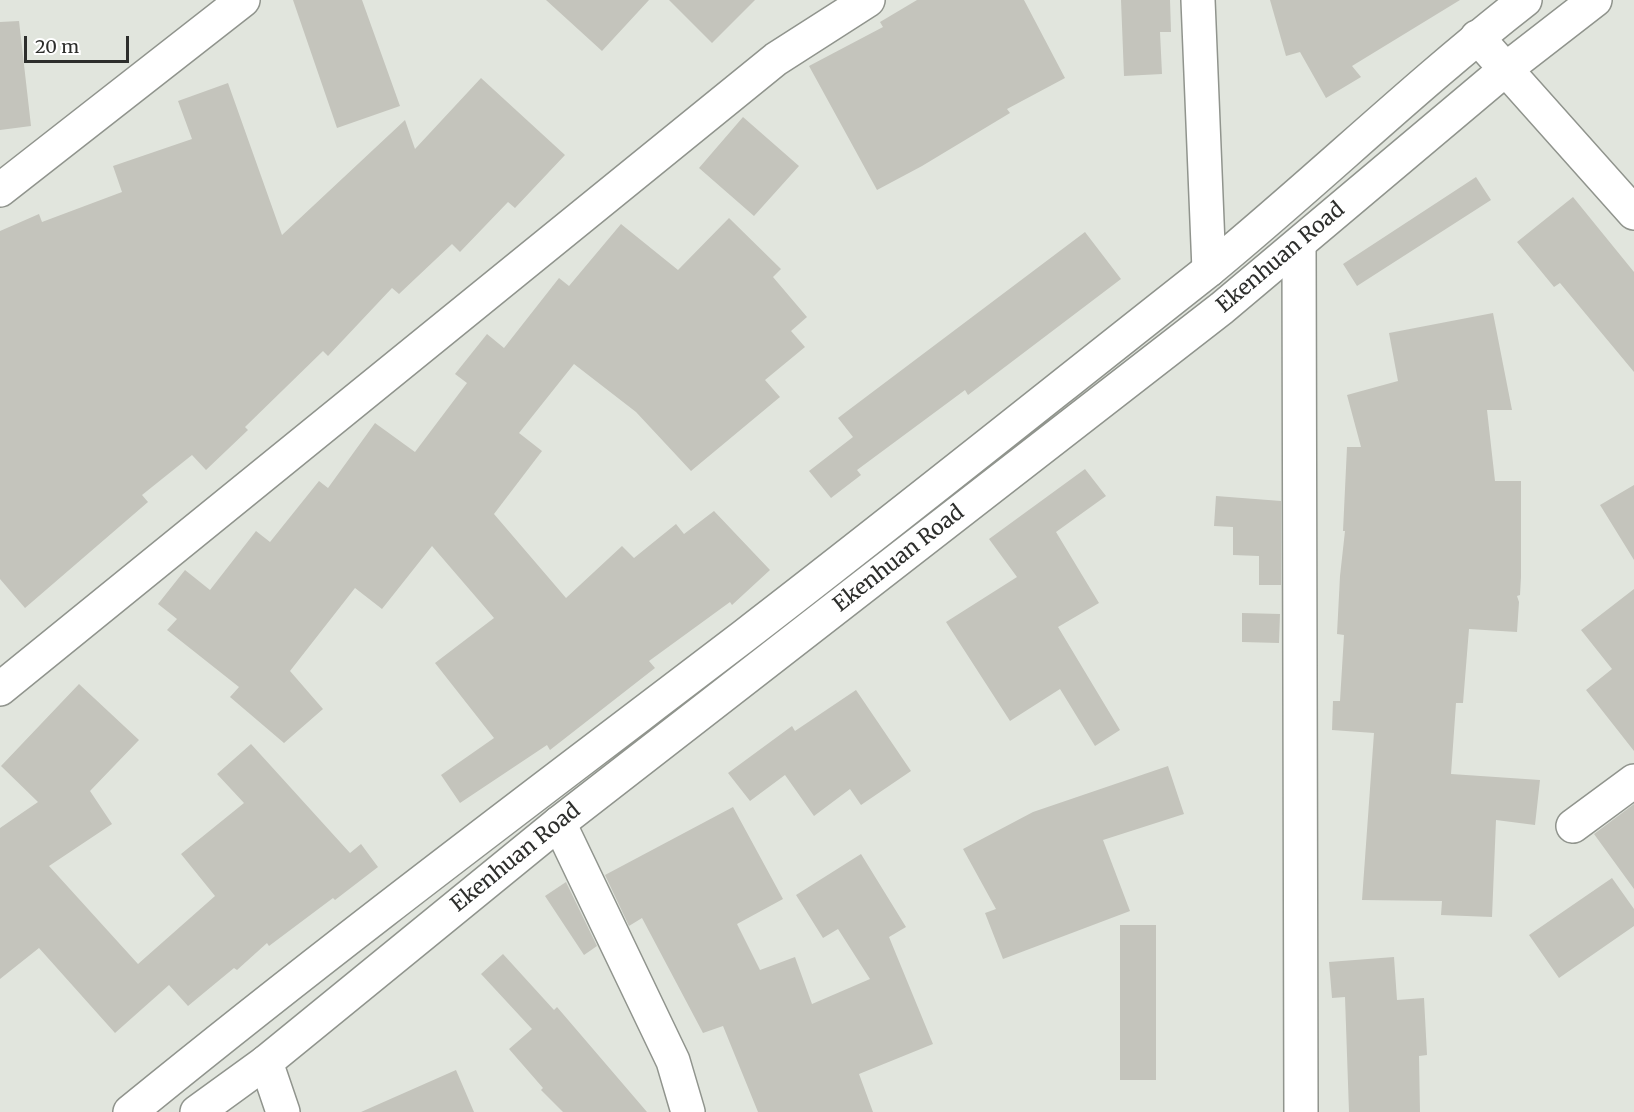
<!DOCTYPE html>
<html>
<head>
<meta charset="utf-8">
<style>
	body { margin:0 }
	#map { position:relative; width:1634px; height:1112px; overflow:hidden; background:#e1e5dd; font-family:Merriweather,serif }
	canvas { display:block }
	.scale { position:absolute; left:24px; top:36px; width:105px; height:27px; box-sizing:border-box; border:3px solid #2d2e2c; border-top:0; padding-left:8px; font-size:18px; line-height:21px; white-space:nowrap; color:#2d2e2c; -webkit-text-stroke:4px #fff; paint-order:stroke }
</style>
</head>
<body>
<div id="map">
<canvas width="1634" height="1112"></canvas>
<div class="scale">20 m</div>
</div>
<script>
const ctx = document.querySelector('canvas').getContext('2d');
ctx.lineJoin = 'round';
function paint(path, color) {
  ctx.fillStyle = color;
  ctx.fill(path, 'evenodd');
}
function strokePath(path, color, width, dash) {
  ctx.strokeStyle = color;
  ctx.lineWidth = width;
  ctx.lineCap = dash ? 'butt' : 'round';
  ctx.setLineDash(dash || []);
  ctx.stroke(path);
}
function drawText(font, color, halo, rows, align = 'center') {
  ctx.font = font + ' Merriweather,serif';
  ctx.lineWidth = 4.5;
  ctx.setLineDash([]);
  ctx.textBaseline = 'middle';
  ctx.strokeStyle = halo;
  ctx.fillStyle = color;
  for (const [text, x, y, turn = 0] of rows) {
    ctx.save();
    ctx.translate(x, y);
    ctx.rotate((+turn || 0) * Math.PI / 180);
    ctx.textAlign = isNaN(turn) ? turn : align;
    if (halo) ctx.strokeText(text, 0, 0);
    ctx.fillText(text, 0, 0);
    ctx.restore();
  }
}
paint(new Path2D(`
	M 293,0 L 362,0 L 400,106 L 337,128 Z
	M 546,0 L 649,0 L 602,51 Z
	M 669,0 L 755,0 L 712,43 Z
	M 917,0 L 1024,0 L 1065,78 L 1007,109 L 1010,113 L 922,166 L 877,190 L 809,66 L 883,27 L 880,22 Z
	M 1121,0 L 1170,0 L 1171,32 L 1160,32 L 1162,74 L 1124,76 Z
	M 1270,0 L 1460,0 L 1352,66 L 1361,77 L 1326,98 L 1300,52 L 1286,56 Z
	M 19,21 L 31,126 L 0,130 L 0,22 Z
	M 481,78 L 565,155 L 515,208 L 508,202 L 460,252 L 452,244 L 399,294 L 392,288 L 328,356 L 323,351 L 245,427 L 248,430 L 206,470 L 192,455 L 142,495 L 148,502 L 25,608 L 0,579 L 0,231 L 39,214 L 42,222 L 122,192 L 113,166 L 192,139 L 178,101 L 228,83 L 282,235 L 405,120 L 415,149 Z
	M 743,117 L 799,166 L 754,216 L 699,168 Z
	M 1476,177 L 1491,200 L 1357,286 L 1343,264 Z
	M 1573,197 L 1634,272 L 1634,372 L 1560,283 L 1554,287 L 1517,242 Z
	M 729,218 L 781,269 L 773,277 L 807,317 L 791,331 L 805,347 L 765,380 L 780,397 L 691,471 L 636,412 L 574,364 L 519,433 L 542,451 L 494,514 L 566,598 L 622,546 L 634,558 L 676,524 L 684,534 L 714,511 L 770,570 L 732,605 L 730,602 L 649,661 L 655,668 L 550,750 L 547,745 L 460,803 L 441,775 L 494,738 L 435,663 L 494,618 L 432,546 L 382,609 L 355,588 L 290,671 L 323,709 L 284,743 L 230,697 L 239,687 L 167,630 L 177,619 L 158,604 L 185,570 L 210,590 L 256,531 L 270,542 L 319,481 L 328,488 L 375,423 L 415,452 L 467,383 L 455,374 L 487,334 L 504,348 L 559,278 L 569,286 L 621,224 L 678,270 Z
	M 1085,232 L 1121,279 L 968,395 L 965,390 L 857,470 L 861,475 L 831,498 L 809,471 L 853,437 L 838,418 Z
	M 1493,313 L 1512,410 L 1487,410 L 1495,481 L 1521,481 L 1521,577 L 1520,595 L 1517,596 L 1519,602 L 1517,632 L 1469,629 L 1463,703 L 1456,703 L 1451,774 L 1540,780 L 1535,825 L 1496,820 L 1492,917 L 1441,915 L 1442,901 L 1362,900 L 1374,733 L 1332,730 L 1333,701 L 1340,701 L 1344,635 L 1337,634 L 1340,576 L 1345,531 L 1343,531 L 1347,447 L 1361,447 L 1347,395 L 1398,381 L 1389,333 Z
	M 1085,469 L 1106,496 L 1056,532 L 1099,603 L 1058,627 L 1120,730 L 1095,746 L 1060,689 L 1010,721 L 946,622 L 1017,577 L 989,539 Z
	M 1634,485 L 1634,560 L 1600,505 Z
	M 1216,496 L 1281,501 L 1281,585 L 1259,585 L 1259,556 L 1233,555 L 1233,527 L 1214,526 Z
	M 1634,589 L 1634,751 L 1586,690 L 1612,669 L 1581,630 Z
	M 1242,613 L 1280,614 L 1279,643 L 1242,642 Z
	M 79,684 L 139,740 L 90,791 L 112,824 L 49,866 L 138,964 L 215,896 L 181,854 L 244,803 L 217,774 L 251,744 L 350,853 L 361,844 L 378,867 L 335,900 L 333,898 L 269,946 L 267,943 L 237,970 L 234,968 L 188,1006 L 169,985 L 115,1033 L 39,948 L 0,979 L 0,828 L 38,802 L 1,766 Z
	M 856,690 L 911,771 L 861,805 L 850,789 L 814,816 L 785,775 L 750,801 L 728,773 L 792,726 L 795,731 Z
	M 1168,766 L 1184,814 L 1103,840 L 1130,911 L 1003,959 L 985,913 L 996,909 L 963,849 L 1033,812 Z
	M 1634,804 L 1634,889 L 1594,834 Z
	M 733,807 L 783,899 L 737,924 L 760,970 L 795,957 L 812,1004 L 870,979 L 838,929 L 823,938 L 796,895 L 861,854 L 906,927 L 889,937 L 933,1044 L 859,1074 L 873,1112 L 758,1112 L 723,1026 L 703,1033 L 642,918 L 629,926 L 605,875 Z
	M 1612,878 L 1634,909 L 1634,926 L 1559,978 L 1529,935 Z
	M 566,882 L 597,946 L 584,955 L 545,896 Z
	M 1120,925 L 1156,925 L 1156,1080 L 1120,1080 Z
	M 503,954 L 554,1010 L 557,1007 L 647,1112 L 563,1112 L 541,1090 L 543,1088 L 509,1049 L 532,1029 L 481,974 Z
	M 1394,957 L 1397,1000 L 1424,998 L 1427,1055 L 1419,1056 L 1420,1112 L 1349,1112 L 1345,997 L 1332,998 L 1329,962 Z
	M 456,1070 L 474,1112 L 361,1112 Z`), '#c4c4bc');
const minor = new Path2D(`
	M 1198,0 L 1209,270
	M 1477,37 L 1634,213
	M 0,190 L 243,0
	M 1299,244 L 1301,1112
	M 0,689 L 776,59 L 868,0
	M 559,823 L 673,1061 L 688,1112
	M 1573,826 L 1634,781
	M 266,1062 L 283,1112`);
const major = new Path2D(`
	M 130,1112 C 331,948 538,793 744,636 C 900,516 1054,392 1209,270 C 1316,182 1416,85 1525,0
	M 197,1112 L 266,1062 L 559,823 L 1222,308 L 1506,69 L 1595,0`);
strokePath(minor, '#90948d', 36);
strokePath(major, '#90948d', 36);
strokePath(minor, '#fff', 33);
strokePath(major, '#fff', 33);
drawText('21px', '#2d2e2c', '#fff', [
	["Ekenhuan Road",1281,258,-40],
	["Ekenhuan Road",899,559,-38],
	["Ekenhuan Road",516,858,-39]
]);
</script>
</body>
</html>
